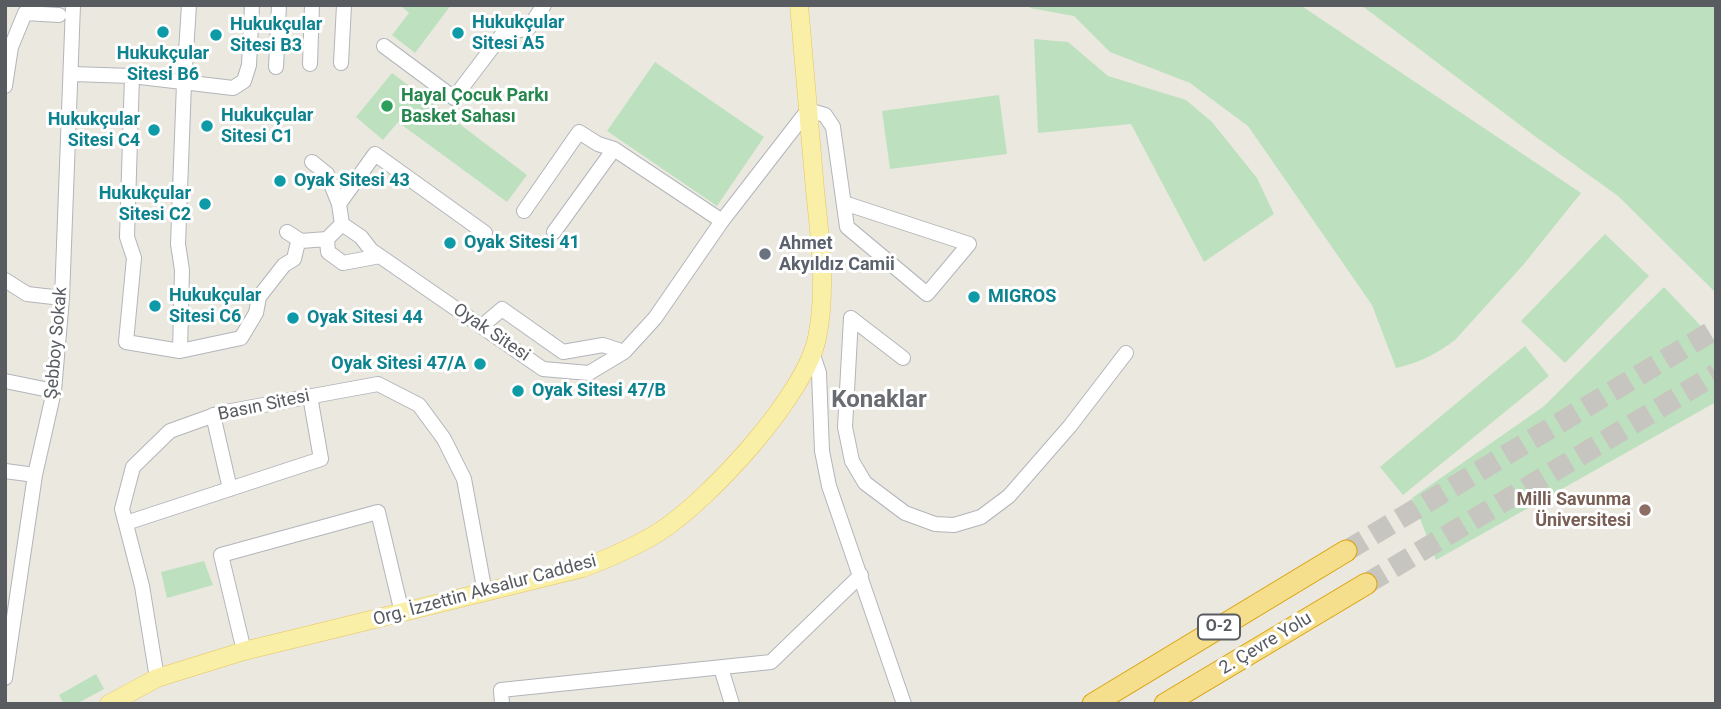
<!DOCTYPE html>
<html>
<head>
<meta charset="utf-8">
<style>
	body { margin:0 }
	#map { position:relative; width:1721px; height:709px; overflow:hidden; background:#eae8df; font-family:Roboto,sans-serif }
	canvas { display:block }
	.frame { position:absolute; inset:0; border:7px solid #585b60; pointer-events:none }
</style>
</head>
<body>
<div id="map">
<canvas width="1721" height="709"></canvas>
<div class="frame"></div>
</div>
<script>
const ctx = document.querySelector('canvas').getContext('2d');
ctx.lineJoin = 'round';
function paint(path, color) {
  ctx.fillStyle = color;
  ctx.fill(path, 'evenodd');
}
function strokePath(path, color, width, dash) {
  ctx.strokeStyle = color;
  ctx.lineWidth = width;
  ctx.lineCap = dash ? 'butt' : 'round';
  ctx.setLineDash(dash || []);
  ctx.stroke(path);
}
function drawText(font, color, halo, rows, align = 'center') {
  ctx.font = font + ' Roboto,sans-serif';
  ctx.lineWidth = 6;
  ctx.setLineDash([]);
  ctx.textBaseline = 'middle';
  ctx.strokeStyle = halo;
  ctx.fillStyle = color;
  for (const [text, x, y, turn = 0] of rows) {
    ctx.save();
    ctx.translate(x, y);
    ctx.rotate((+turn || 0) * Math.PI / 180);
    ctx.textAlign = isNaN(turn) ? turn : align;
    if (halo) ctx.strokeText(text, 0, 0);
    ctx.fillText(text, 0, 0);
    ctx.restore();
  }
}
paint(new Path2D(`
	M 400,5 L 451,5 L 415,53 L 392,35 L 409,13 Z
	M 1030,5 L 1300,5 L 1581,193 L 1524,264 L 1455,340 C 1437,354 1418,363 1396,368 L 1372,305 L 1248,126 L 1190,83 L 1110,52 L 1074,16 L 1030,8 Z
	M 1361,5 L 1716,5 L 1716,293 L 1618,196 L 1536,137 Z
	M 1034,39 L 1068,42 L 1108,76 L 1186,100 L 1212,122 L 1257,178 L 1274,214 L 1204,262 L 1131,124 L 1038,133 Z
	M 655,62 L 764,137 L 717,206 L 607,131 Z
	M 392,73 L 527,175 L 507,202 L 398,122 L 383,140 L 356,117 Z
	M 999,95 L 1007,154 L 890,169 L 882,111 Z
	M 1605,234 L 1649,276 L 1565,363 L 1521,321 Z
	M 1664,287 L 1716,342 L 1716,402 L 1436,560 L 1412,498 L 1543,407 Z
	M 1525,346 L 1549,376 L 1403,495 L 1380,467 Z
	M 204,561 L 213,585 L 167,598 L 161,572 Z
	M 96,674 L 104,689 L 76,704 L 64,704 L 59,695 Z`), '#bde1be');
strokePath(new Path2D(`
	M 1346,551 L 1716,329
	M 1366,584 L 1716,374`), '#c6c5bf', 21, [21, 10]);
const minor = new Path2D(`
	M 384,46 L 454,98 L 504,32 L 528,29 L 544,5
	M 341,63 L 344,5
	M 310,64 L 312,5
	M 276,67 L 279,5
	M 72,74 L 132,76 L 233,88 L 244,81 L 249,65 L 252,5
	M 132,76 L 127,237 L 134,258 L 126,342 L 180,351 L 241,338 L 256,313 L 259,297 L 284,265 L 294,259 L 297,246 L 301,241 L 327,239 L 342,224 L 361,237 L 371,250 L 543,369 L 589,373 L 624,352 L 655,318 L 722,221 L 808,110 L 825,115 L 833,127 L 847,227 L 927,294 L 969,244 L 844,203
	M 5,86 L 11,47 L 25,13 L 59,15
	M 312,162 L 327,174 L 339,204
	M 524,211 L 579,132 L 598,144 L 614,149 L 722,221
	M 342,224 L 339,204 L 375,154 L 485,233
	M 287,232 L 301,241
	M 554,232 L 614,149
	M 327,239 L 328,252 L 343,263 L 380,256
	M 5,280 L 27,294 L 62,298
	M 482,326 L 502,309 L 563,352 L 603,345 L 624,352
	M 180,351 L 182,270 L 178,244 L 184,83 L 189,5
	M 813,355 L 819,373 L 822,451 L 829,486 L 904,704
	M 903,358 L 851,318 L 845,427 L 852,461 L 865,483 L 905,513 L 935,524 L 954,525 L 981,517 L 1009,496 L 1070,426 L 1126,353
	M 5,381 L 54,391
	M 213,415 L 230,489
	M 5,471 L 35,475
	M 126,523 L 321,459 L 310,396
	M 244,651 L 221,555 L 378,512 L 402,613
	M 721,668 L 732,704
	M 5,678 L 35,475 L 54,391 L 62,298 L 73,5
	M 157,678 L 142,586 L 122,509 L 133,467 L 170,431 L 220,413 L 378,384 L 419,405 L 444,439 L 464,479 L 485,593
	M 502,704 L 501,690 L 771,662 L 861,575`);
const major = new Path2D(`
	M 109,704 L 157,678 L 244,651 L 583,568 C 609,558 635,547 659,532 C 709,500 805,396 817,338 C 827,290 820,238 815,190 C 810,128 804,67 799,5`);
const highway = new Path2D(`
	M 1093,704 L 1346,551
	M 1165,704 L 1366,584`);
strokePath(minor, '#b2b5ba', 16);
strokePath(major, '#e6c55d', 19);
strokePath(highway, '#dba30f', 23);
strokePath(minor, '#fff', 14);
strokePath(major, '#f9efa6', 18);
strokePath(highway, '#f5de8c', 21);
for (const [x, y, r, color] of [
	[163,32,7,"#0f9aa8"],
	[458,33,7,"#0f9aa8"],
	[216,35,7,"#0f9aa8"],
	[387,106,7,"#2e9e5b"],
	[207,126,7,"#0f9aa8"],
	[154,130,7,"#0f9aa8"],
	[280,181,7,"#0f9aa8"],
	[205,204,7,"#0f9aa8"],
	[450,243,7,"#0f9aa8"],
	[765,254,7,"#6b7280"],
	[974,297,7,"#0f9aa8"],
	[155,306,7,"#0f9aa8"],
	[293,318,7,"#0f9aa8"],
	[480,364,7,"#0f9aa8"],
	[518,391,7,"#0f9aa8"],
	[1645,510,7,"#8d6e63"]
]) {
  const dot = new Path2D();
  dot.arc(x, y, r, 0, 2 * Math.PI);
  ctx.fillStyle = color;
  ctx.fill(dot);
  strokePath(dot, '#fff', 2.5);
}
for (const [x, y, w] of [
	[1219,627,42]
]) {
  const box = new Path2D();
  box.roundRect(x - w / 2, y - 12.5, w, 25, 5);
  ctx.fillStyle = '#fff';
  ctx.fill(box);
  strokePath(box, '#585b60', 2);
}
drawText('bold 16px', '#585b60', null, [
	["O-2",1219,627]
]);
drawText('bold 18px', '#0d838f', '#fff', [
	["Hukukçular",472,23],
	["Sitesi A5",472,44],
	["Hukukçular",230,25],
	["Sitesi B3",230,46],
	["Hukukçular",163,54,"center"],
	["Sitesi B6",163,75,"center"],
	["Hukukçular",221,116],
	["Sitesi C1",221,137],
	["Hukukçular",140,120,"right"],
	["Sitesi C4",140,141,"right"],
	["Oyak Sitesi 43",294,181],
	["Hukukçular",191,194,"right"],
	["Sitesi C2",191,215,"right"],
	["Oyak Sitesi 41",464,243],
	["Hukukçular",169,296],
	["Sitesi C6",169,317],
	["MIGROS",988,297],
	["Oyak Sitesi 44",307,318],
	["Oyak Sitesi 47/A",466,364,"right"],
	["Oyak Sitesi 47/B",532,391]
], 'left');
drawText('bold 18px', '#27864d', '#fff', [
	["Hayal Çocuk Parkı",401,96],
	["Basket Sahası",401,117]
], 'left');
drawText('bold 18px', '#5b616d', '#fff', [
	["Ahmet",779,244],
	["Akyıldız Camii",779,265]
], 'left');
drawText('18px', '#585b60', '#fff', [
	["Oyak Sitesi",491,333,34],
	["Şebboy Sokak",57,343,-85],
	["Basın Sitesi",264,406,-12],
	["Org. İzzettin Aksalur Caddesi",485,591,-15],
	["2. Çevre Yolu",1266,644,-31]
]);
drawText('bold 18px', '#785e54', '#fff', [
	["Milli Savunma",1631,500],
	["Üniversitesi",1631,521]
], 'right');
drawText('bold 24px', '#696d72', '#fff', [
	["Konaklar",879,401]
]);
</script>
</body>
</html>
